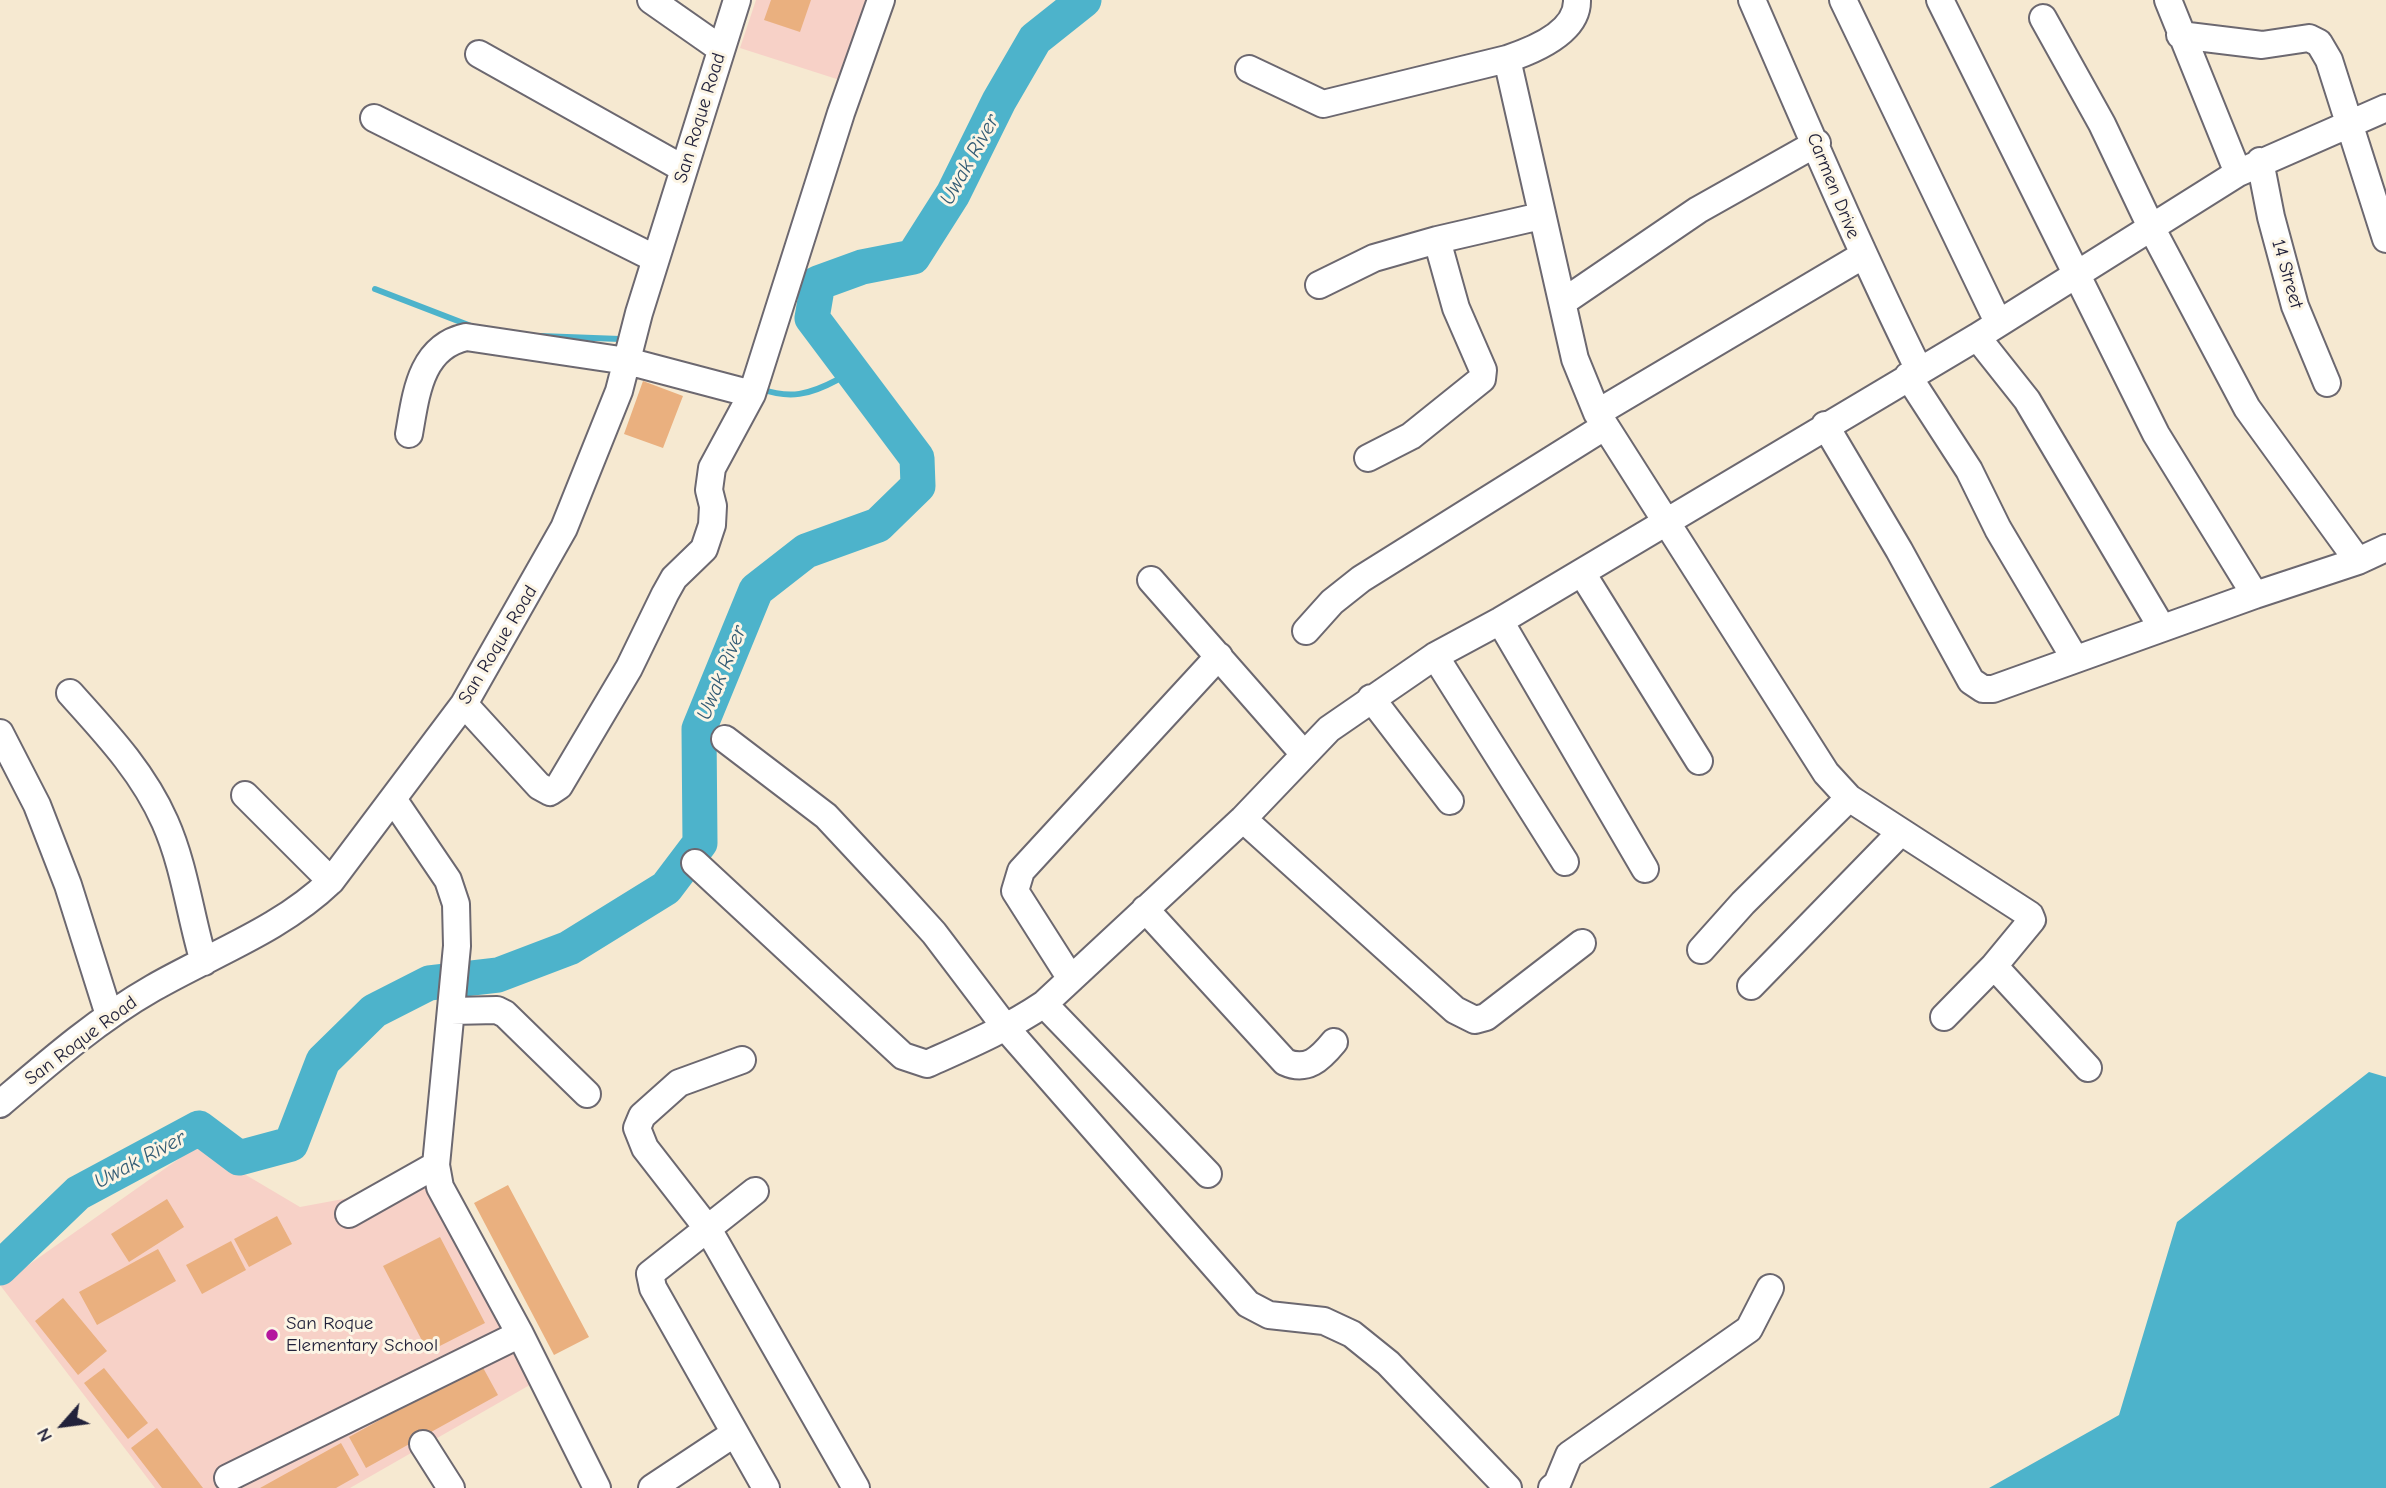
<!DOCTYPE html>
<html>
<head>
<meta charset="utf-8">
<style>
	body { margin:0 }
	#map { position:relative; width:2386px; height:1488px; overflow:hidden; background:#f6e9d1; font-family:"Comic Neue",sans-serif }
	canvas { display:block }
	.north { position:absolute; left:28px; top:1390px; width:70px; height:70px; -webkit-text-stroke:5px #fcf5e5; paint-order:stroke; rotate:242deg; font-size:19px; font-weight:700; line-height:28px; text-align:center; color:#22223b }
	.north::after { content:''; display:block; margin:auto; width:24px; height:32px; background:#22223b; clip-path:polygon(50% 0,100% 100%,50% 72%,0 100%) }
</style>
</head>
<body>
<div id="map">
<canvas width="2386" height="1488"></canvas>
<div class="north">N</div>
</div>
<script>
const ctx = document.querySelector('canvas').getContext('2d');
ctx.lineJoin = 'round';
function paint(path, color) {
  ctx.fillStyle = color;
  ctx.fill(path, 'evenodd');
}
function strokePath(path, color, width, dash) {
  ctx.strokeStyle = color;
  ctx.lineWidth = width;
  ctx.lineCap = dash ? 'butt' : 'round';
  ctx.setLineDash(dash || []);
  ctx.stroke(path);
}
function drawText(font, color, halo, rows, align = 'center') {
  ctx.font = font + ' "Comic Neue",sans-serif';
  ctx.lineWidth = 6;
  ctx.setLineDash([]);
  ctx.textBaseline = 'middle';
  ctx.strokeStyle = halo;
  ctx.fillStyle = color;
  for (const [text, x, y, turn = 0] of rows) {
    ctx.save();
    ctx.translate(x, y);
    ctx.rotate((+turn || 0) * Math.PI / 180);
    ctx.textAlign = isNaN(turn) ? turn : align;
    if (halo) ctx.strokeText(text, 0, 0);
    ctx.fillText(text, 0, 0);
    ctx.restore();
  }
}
paint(new Path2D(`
	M 756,0 L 867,0 L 876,3 L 846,82 L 740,48 Z
	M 197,1146 L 300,1207 L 424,1184 L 535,1382 L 350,1488 L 155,1488 L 0,1285 Z`), '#f7d1c7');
paint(new Path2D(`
	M 2369,1072 L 2386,1077 L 2386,1488 L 1989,1488 L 2119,1415 L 2177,1222 Z`), '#4db3cb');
strokePath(new Path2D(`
	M 375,289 L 471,326
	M 540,336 L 620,339
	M 761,389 C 790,399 809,395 837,380`), '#4db3cb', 6);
strokePath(new Path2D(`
	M 0,1268 L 78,1193 L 199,1128 L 239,1158 L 291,1144 L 323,1061 L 374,1011 L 429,983 L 498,975 L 569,948 L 666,888 L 700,843 L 699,729 L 756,590 L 806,551 L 878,525 L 918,486 L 917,458 L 812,318 L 818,283 L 862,267 L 913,257 L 953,194 L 999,101 L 1035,39 L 1084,0`), '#4db3cb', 35);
paint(new Path2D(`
	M 771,0 L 811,0 L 800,32 L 764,20 Z
	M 643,381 L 683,396 L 663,448 L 624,434 Z
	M 508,1185 L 589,1337 L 554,1355 L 474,1203 Z
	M 167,1199 L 184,1227 L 129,1262 L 111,1234 Z
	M 277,1216 L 292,1244 L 249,1267 L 234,1239 Z
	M 440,1237 L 485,1323 L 428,1352 L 383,1266 Z
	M 231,1241 L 246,1270 L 202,1294 L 186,1265 Z
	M 158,1249 L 176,1281 L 97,1325 L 79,1292 Z
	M 63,1298 L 107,1351 L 78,1375 L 35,1321 Z
	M 481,1364 L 498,1395 L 366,1468 L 349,1437 Z
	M 104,1368 L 148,1423 L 128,1439 L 84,1383 Z
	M 157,1428 L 203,1488 L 162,1488 L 131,1448 Z
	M 341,1443 L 359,1475 L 336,1488 L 260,1488 Z`), '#eab07f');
const minor = new Path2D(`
	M 651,0 L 721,49
	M 1577,0 C 1578,32 1534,50 1507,59 L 1575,359 L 1597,413 L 1826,773 L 1849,798 L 2030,915 L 2032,920 L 1994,966 L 2088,1068
	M 1752,0 C 1806,124 1859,249 1919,370
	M 1843,0 L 1998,322
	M 1940,0 L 2156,434 L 2255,595 L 2358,561 L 2386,548
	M 2168,0 L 2238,173
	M 2043,18 L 2102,124 L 2151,227 L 2247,408 L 2358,561
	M 2180,35 L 2262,45 L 2309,38 L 2319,43 L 2329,60 L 2386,239
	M 479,54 L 684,169
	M 1249,69 L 1323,104 L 1507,59
	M 374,118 L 656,259
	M 2260,161 L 2271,217 L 2295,306 L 2327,383
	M 1319,285 L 1374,258 L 1437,240 L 1541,216
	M 1563,302 L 1698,210 L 1817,143
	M 1977,337 L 2027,400 L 2162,628
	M 1908,376 L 1969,470 L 1998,529 L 2075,659
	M 1597,413 L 1862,256
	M 1825,425 L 1899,550 L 1971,681 L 1983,689 L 1993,689 L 2255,595
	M 409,434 C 416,395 420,347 466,337 L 627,361 L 752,394
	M 1368,458 L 1411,436 L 1482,379 L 1483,370 L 1456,308 L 1437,240
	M 1582,573 L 1699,761
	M 1151,580 L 1303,753
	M 1500,621 L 1645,869
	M 1306,631 L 1332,602 L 1361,579 L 1604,427
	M 1435,656 L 1565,862
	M 70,693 C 106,733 143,772 165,822 C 185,867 190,916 204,962
	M 1371,698 L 1450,801
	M 464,704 L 539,786 L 550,792 L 559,786 L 629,668 L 665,594 L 674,578 L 704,549 L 712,525 L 713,506 L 709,490 L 712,468 L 752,394 L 841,113 L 881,0
	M 0,733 L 37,805 L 68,885 L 109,1015
	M 725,739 L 826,816 L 896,891 L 934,933 L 1006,1028 L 1248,1304 L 1269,1315 L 1324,1321 L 1352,1334 L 1388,1363 L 1508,1488
	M 245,795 L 331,881
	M 393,799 L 448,880 L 456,904 L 457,946 L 436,1165 L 440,1187 L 520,1334 L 597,1488
	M 1243,819 L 1455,1010 L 1475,1020 L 1486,1017 L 1582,943
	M 695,863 L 903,1056 L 927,1064 C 967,1046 1007,1029 1044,1004 L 1243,819 L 1329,729 L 1435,656 L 1500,621 L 1977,337 L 2238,173 L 2386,108
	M 1145,909 L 1285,1062 C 1307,1072 1320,1059 1334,1042
	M 1701,950 L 1743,903 L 1849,798
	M 1071,979 L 1015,891 L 1021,871 L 1219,656
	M 1751,986 L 1900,833
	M 1044,1004 L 1208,1174
	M 451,1011 L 497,1010 L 505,1014 L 587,1094
	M 1944,1017 L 1994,966
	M 742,1060 L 679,1083 L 642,1116 L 637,1128 L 645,1148 L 708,1229 L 856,1488
	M 0,1104 C 49,1062 97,1020 153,988 C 214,953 280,930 331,881 L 464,704 L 564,528 L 619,391 L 639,313 L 737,0
	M 755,1191 L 650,1274 L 653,1288 L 766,1488
	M 349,1214 L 436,1165
	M 423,1444 L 451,1488
	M 228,1478 L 520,1334
	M 652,1488 L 735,1433
	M 1552,1488 L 1557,1484 L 1569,1455 L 1749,1329 L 1770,1288`);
strokePath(minor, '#6c6870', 30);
strokePath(minor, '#fff', 26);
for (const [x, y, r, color] of [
	[272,1335,7,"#b5179e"]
]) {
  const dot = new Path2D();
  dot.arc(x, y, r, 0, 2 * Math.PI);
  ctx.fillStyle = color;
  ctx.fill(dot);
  strokePath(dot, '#fcf5e5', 2.5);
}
drawText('19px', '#22223b', '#fcf5e5', [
	["San Roque Road",700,118,-73],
	["Carmen Drive",1833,186,68],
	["14 Street",2287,274,74],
	["San Roque Road",498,645,-59],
	["San Roque Road",81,1041,-37]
]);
drawText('19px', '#22223b', '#fcf5e5', [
	["San Roque",286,1324],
	["Elementary School",286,1346]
], 'left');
drawText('italic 21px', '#335c75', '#fcf5e5', [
	["Uwak River",970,160,-61],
	["Uwak River",722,673,-68],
	["Uwak River",140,1160,-28]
]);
</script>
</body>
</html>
